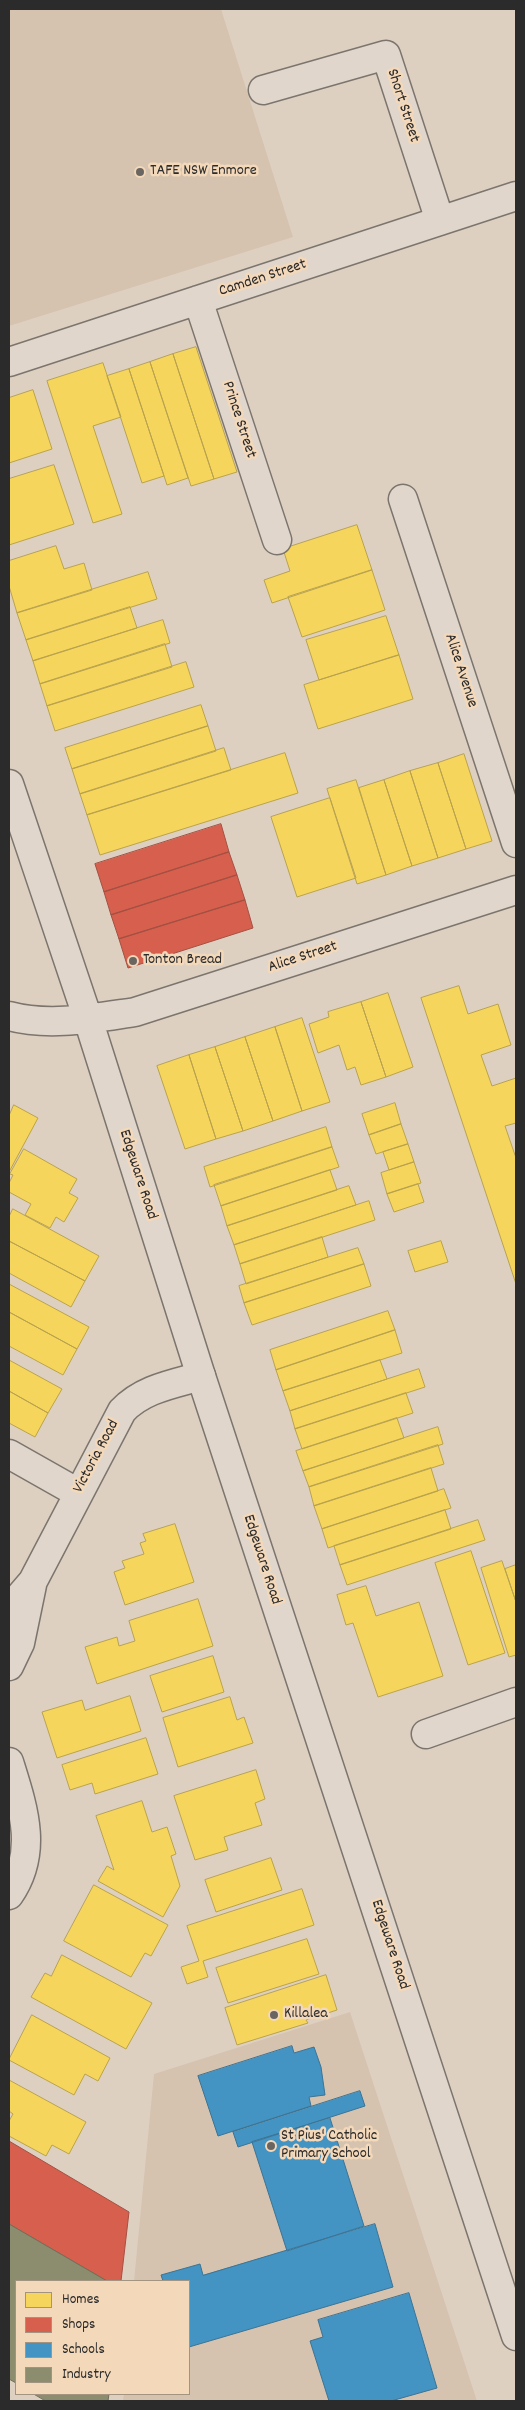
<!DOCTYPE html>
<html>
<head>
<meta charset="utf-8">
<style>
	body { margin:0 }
	#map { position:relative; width:525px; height:2410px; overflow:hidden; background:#ded0c1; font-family:Dekko,sans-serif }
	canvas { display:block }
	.frame { position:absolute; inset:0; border:10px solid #2b2b2b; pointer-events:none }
	.legend { position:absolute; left:15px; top:2280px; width:175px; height:115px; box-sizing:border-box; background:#f3d8ba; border:1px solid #a39381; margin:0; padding:6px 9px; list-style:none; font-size:15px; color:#2b2b2b }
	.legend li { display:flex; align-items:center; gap:10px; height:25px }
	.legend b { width:25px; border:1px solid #a39381 }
</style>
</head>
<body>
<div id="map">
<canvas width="525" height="2410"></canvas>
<div class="frame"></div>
<ul class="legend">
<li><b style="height:14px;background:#f6d55c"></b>Homes</li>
<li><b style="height:14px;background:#d6604d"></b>Shops</li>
<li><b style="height:14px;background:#4393c3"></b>Schools</li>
<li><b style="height:14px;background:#8c8c6e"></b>Industry</li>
</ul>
</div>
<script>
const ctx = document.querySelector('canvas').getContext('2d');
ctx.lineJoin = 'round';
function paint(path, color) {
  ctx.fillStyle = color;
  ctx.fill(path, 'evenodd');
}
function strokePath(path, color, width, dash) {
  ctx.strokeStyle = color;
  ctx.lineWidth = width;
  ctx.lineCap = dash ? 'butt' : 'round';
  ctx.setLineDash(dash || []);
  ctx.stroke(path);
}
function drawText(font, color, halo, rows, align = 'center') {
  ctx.font = font + ' Dekko,sans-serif';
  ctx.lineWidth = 5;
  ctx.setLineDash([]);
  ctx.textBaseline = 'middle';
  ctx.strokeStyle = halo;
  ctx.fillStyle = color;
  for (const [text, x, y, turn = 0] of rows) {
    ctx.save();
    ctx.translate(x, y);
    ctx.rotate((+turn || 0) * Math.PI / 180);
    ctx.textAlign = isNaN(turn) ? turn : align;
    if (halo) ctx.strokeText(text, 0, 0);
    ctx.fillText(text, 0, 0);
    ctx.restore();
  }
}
paint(new Path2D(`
	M 9,9 L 221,9 L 293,237 L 9,326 Z
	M 350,2012 L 477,2401 L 123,2401 L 124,2394 L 189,2394 L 189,2281 L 134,2281 L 154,2074 Z`), '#d5c3af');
const homes = new Path2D(`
	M 196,347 L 237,472 L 214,479 L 173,354 Z
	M 173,354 L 214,479 L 191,486 L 150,362 Z
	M 150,362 L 188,478 L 167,485 L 129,369 Z
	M 103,363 L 121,417 L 93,426 L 122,514 L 93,523 L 47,381 Z
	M 129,369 L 164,476 L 142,483 L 107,376 Z
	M 33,390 L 52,449 L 9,463 L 9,398 Z
	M 54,465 L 74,524 L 9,545 L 9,479 Z
	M 357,525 L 372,570 L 272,603 L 264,580 L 290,571 L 283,549 Z
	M 56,546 L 64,569 L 84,563 L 92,590 L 17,613 L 9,586 L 9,561 Z
	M 372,570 L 385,610 L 302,637 L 288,597 Z
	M 148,572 L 157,599 L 26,640 L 17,613 Z
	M 130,607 L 137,628 L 33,661 L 26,640 Z
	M 386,616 L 399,655 L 319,680 L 306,640 Z
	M 163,620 L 170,643 L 40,684 L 33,661 Z
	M 165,644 L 172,667 L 47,706 L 40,684 Z
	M 399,655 L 413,699 L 318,729 L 304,685 Z
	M 186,662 L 194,687 L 55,731 L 47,706 Z
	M 201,705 L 208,726 L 72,769 L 65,748 Z
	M 208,726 L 216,751 L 80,794 L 72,769 Z
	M 224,748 L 231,770 L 87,815 L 80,794 Z
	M 285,753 L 298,793 L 100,855 L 87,815 Z
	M 464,754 L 492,841 L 466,849 L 438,763 Z
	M 438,763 L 466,849 L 438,858 L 410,771 Z
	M 410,771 L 438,858 L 412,866 L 384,780 Z
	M 356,780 L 386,875 L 357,884 L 327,789 Z
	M 384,780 L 412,866 L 386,875 L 359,788 Z
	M 330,798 L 356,878 L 297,897 L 271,817 Z
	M 459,986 L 468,1014 L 498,1004 L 511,1045 L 481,1055 L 492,1086 L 516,1078 L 516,1123 L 505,1126 L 516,1158 L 516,1284 L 421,998 Z
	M 388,993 L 413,1067 L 386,1077 L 361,1002 Z
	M 361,1002 L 386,1077 L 361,1085 L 355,1067 L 347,1070 L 339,1045 L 318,1053 L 309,1024 L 329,1017 L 328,1012 Z
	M 302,1018 L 330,1102 L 302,1111 L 275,1027 Z
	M 275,1027 L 302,1111 L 273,1121 L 245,1037 Z
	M 245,1037 L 273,1121 L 243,1131 L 215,1047 Z
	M 215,1047 L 243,1131 L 216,1139 L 189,1055 Z
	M 189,1055 L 216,1139 L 185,1149 L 157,1066 Z
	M 395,1103 L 401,1124 L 369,1135 L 362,1114 Z
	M 14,1105 L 38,1118 L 9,1172 L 9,1116 Z
	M 401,1124 L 408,1144 L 376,1154 L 369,1135 Z
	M 326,1127 L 332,1147 L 210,1187 L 204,1167 Z
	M 408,1144 L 414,1162 L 389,1170 L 383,1152 Z
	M 332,1147 L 339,1167 L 221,1206 L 214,1185 Z
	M 24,1149 L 77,1179 L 69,1193 L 78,1198 L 64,1222 L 56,1217 L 50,1228 L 25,1215 L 31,1204 L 9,1192 L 9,1183 L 13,1175 L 10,1174 Z
	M 414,1162 L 421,1183 L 387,1194 L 381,1173 Z
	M 330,1170 L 337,1190 L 227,1226 L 221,1206 Z
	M 418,1184 L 424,1202 L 394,1212 L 387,1194 Z
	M 349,1186 L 356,1205 L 234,1245 L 227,1226 Z
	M 369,1201 L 375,1220 L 240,1264 L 234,1245 Z
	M 13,1209 L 99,1256 L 85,1281 L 9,1241 L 9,1217 Z
	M 322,1237 L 328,1257 L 246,1284 L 240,1264 Z
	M 9,1241 L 85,1281 L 71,1307 L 9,1273 Z
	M 441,1241 L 448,1262 L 415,1272 L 408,1251 Z
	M 358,1248 L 364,1264 L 244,1303 L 239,1286 Z
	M 364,1264 L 371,1286 L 252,1325 L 244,1303 Z
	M 9,1284 L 89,1327 L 77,1349 L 9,1312 Z
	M 388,1311 L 395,1330 L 276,1370 L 270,1350 Z
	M 9,1312 L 77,1349 L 63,1375 L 9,1346 Z
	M 395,1330 L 402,1353 L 283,1391 L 276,1370 Z
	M 9,1360 L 62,1389 L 48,1413 L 9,1391 Z
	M 380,1360 L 387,1379 L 290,1411 L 283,1391 Z
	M 419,1369 L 425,1387 L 295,1429 L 290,1411 Z
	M 9,1391 L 48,1413 L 35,1437 L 9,1423 Z
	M 406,1393 L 413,1413 L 302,1449 L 295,1429 Z
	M 397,1418 L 404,1438 L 303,1471 L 296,1451 Z
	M 438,1427 L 443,1444 L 309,1487 L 303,1471 Z
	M 438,1445 L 444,1464 L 314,1506 L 309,1487 Z
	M 431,1468 L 438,1491 L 322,1529 L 314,1506 Z
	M 444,1489 L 451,1508 L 328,1548 L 322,1529 Z
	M 445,1510 L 451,1529 L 340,1565 L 334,1546 Z
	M 478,1520 L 485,1540 L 347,1585 L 340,1565 Z
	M 175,1524 L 194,1582 L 125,1605 L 114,1572 L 125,1568 L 122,1561 L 144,1554 L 140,1543 L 146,1541 L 143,1534 Z
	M 471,1551 L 505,1653 L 468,1665 L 435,1563 Z
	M 502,1561 L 516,1602 L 516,1655 L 509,1657 L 481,1568 Z
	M 516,1565 L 516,1602 L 505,1569 Z
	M 366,1586 L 376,1616 L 419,1602 L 443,1676 L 378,1697 L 353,1623 L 346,1625 L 337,1595 Z
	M 198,1599 L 213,1646 L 97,1684 L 85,1647 L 117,1637 L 119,1646 L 135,1641 L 129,1621 Z
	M 213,1656 L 224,1692 L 162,1712 L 150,1676 Z
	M 130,1696 L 141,1731 L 57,1758 L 42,1712 L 82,1700 L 85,1710 Z
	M 230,1697 L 237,1720 L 244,1717 L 253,1743 L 178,1767 L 163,1718 Z
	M 146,1738 L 158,1774 L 95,1794 L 92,1783 L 70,1790 L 62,1765 Z
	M 256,1770 L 265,1799 L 255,1803 L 262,1825 L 224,1837 L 228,1850 L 195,1860 L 174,1796 Z
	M 142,1801 L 152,1832 L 167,1827 L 176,1854 L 171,1856 L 180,1886 L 163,1917 L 98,1881 L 107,1866 L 114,1870 L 96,1816 Z
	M 271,1858 L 282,1890 L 216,1912 L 205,1880 Z
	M 94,1885 L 168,1925 L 151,1956 L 145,1953 L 131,1977 L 64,1941 Z
	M 302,1889 L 314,1925 L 203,1961 L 208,1977 L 187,1984 L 181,1967 L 199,1961 L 187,1926 Z
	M 307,1939 L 319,1974 L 228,2003 L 216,1968 Z
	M 62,1955 L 152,2003 L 126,2049 L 31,1997 L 45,1973 L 51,1976 Z
	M 326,1975 L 337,2010 L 306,2020 L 308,2023 L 237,2045 L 225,2008 Z
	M 32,2015 L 110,2058 L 98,2081 L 85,2074 L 74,2095 L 9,2060 Z
	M 9,2080 L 86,2122 L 69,2154 L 52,2145 L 46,2156 L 9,2136 L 9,2121 L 13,2114 L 9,2111 Z`);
paint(homes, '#f6d55c');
strokePath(homes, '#b9a24d', 1);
const shops = new Path2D(`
	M 221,824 L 229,852 L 104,892 L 95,864 Z
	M 229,852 L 237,875 L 111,915 L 104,892 Z
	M 237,875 L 245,900 L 119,939 L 111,915 Z
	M 245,900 L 253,928 L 128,968 L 119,939 Z
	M 9,2141 L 129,2212 L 121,2281 L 107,2281 L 9,2224 Z`);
paint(shops, '#d6604d');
strokePath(shops, '#a35043', 1);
const schools = new Path2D(`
	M 292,2046 L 294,2053 L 314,2047 L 321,2067 L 325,2095 L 309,2097 L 311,2106 L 218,2136 L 198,2076 Z
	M 360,2091 L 365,2106 L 238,2147 L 233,2132 Z
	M 330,2118 L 364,2226 L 287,2251 L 252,2142 Z
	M 375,2224 L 393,2287 L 189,2347 L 189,2281 L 163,2281 L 161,2275 L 200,2264 L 203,2275 Z
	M 409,2293 L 437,2388 L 391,2401 L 329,2401 L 310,2341 L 323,2337 L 318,2320 Z`);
paint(schools, '#4393c3');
strokePath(schools, '#3c7495', 1);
const industry = new Path2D(`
	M 9,2224 L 107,2281 L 16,2281 L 16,2383 L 9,2379 Z
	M 34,2394 L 109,2394 L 108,2401 L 46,2401 Z`);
paint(industry, '#8c8c6e');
strokePath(industry, '#6f6f5a', 1);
const street = new Path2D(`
	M 263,90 L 386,55 L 440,221
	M 198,300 L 277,540
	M 9,362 L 516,196
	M 403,499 L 516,843
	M 9,1454 L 78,1493
	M 9,1609 L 33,1581 L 122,1411 C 142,1389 173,1384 201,1376
	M 9,1666 L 20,1643 L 32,1585
	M 426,1734 L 516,1702
	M 9,1762 C 23,1807 39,1852 9,1895`);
const secondary = new Path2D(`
	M 9,784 L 88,1019 L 201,1376 L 516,2336
	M 9,1016 C 50,1027 94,1018 135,1012 L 516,890`);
strokePath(street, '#7c756e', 31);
strokePath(secondary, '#7c756e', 31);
strokePath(street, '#e0d6cb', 28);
strokePath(secondary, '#e0d6cb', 28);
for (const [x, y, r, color] of [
	[140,172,5,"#6a6560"],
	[133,961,5,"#6a6560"],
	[274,2015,5,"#6a6560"],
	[271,2146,5,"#6a6560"]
]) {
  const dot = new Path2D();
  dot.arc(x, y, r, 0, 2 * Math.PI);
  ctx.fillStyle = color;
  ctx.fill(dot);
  strokePath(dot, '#f3d8ba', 2);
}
drawText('16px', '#2b2b2b', '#f3d8ba', [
	["Short Street",402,106,72],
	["Camden Street",263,279,-18],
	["Prince Street",238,420,72],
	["Alice Avenue",460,671,72],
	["Alice Street",303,958,-18],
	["Edgeware Road",137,1175,72],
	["Victoria Road",97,1457,-62],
	["Edgeware Road",261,1560,72],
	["Edgeware Road",389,1945,72]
]);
drawText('16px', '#2b2b2b', '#f3d8ba', [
	["TAFE NSW Enmore",150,172],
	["Tonton Bread",143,961],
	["Killalea",284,2015],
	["St Pius' Catholic",281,2137],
	["Primary School",281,2155]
], 'left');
</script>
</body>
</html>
